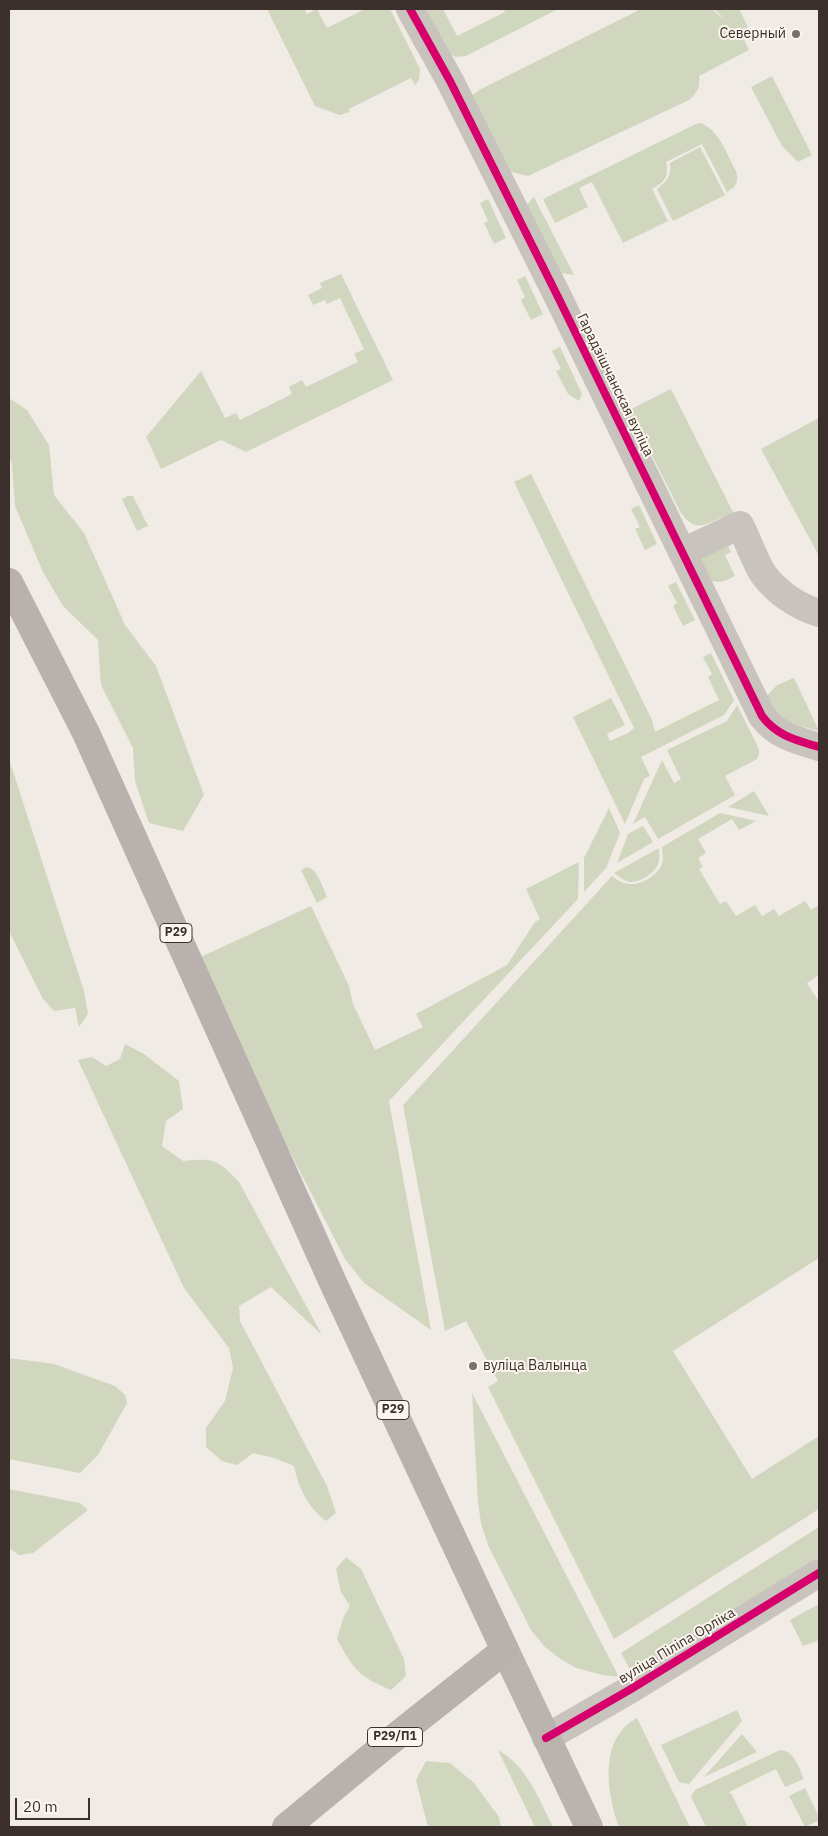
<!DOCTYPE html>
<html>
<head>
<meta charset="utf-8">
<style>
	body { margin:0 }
	#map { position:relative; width:828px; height:1836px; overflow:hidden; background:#f0ebe5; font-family:"IBM Plex Sans",sans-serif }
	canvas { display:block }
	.frame { position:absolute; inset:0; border:10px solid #3b302b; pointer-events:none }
	.scale { position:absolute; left:15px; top:1798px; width:75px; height:22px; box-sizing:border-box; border:2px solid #3b302b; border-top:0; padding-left:6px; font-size:15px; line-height:18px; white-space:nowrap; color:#3b302b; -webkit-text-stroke:4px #fbf5ee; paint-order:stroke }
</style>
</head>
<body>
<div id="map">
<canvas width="828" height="1836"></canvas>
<div class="frame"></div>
<div class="scale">20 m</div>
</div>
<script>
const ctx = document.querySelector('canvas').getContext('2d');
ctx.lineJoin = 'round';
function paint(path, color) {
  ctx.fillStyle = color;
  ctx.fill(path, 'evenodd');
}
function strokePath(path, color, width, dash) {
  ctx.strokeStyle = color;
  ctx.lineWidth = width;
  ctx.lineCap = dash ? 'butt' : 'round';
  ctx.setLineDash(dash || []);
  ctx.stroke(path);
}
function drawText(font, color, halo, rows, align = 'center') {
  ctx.font = font + ' "IBM Plex Sans",sans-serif';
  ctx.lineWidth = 4;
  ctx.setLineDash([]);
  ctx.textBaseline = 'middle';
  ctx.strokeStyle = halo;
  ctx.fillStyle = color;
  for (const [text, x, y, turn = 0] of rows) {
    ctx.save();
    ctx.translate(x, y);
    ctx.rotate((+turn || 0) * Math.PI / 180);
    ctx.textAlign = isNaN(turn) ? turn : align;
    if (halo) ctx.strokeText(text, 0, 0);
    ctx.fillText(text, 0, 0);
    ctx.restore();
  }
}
paint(new Path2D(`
	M 267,9 L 304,9 L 307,14 L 317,9 L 327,28 L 365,9 L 390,9 L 420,69 L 419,80 L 415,85 L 411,78 L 349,109 L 350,112 L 339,115 L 315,106 Z
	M 426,9 L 443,9 L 457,36 L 505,12 L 504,9 L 558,9 L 466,56 L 455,57 L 446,51 Z
	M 641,9 L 711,9 L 727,21 L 714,9 L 739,9 L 748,27 L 740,32 L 749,50 L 699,76 C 700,88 698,92 689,100 L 528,176 L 512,172 L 505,166 L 471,103 L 473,95 L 479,90 Z
	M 772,76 L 812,155 L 798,162 L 782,146 L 751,87 Z
	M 701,123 C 720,131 727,155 736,171 C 739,182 736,187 727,192 L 702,144 L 666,162 C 669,178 665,181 652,189 L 668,221 L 623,243 L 592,182 L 579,188 L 588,207 L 555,223 L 543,199 L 696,124 Z
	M 700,147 L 725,195 L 673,221 L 657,189 C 666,182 672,176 670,163 Z
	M 534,197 L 574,275 L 562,273 L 557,270 L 526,209 L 529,202 Z
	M 488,199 L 506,238 L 494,244 L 484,223 L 488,221 L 480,203 Z
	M 341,274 L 393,380 L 246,452 L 221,440 L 161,469 L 146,437 L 201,371 L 225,418 L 236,413 L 240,420 L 292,394 L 289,387 L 302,380 L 306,387 L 358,362 L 354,354 L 364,349 L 340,298 L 327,304 L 325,300 L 313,305 L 308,295 L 322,288 L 320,283 Z
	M 525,276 L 543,314 L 531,320 L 521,300 L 525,297 L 517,280 Z
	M 560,347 L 582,394 L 579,401 L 568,394 L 556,371 L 561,369 L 552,351 Z
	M 671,389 L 736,518 L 727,523 L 723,517 C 703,525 696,533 681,513 L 629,410 Z
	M 9,398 L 27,410 L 49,445 L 54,495 L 84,533 L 125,625 L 156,666 L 204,795 L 183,831 L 149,823 L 135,781 L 133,748 L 101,685 L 98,640 L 63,606 L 43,572 L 15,506 L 12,464 L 9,455 Z
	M 819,418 L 819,556 L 761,449 Z
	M 531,474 L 652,720 L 655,732 L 719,700 L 708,677 L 712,674 L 703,657 L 711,653 L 734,700 L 724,715 L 641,757 L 650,776 L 644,779 L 625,824 L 573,717 L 611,698 L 625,725 L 607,734 L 610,741 L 628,733 L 634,728 L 514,482 Z
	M 128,496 L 133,496 L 148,526 L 137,531 L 122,499 Z
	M 639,505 L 657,544 L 645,550 L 635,529 L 640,527 L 631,509 Z
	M 725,539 L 731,552 L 725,555 L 735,576 C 726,581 720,583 710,581 L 698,558 Z
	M 676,582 L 695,620 L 683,626 L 673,606 L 677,603 L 668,586 Z
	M 794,678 L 819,731 L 777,720 L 767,696 L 777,685 Z
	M 737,705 L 759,749 L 759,755 L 757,759 L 725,776 L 735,795 L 658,839 L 645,817 L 633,824 L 662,760 L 674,783 L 681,779 L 667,750 L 727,721 Z
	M 9,759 L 84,991 L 88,1014 L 79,1027 L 75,1008 L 54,1011 L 43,999 L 9,931 Z
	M 754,791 L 769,816 L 728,807 Z
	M 609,808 L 620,833 L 606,868 L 584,892 L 584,858 Z
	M 720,813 L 756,821 L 739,830 L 732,819 L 698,839 L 706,853 L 698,858 L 703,867 L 699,869 L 720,904 L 726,901 L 736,916 L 755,905 L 762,916 L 774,909 L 779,916 L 805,901 L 811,910 L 819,905 L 819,975 L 807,983 L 819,1002 L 819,1258 L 673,1351 L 752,1479 L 819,1436 L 819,1509 L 614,1639 L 488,1387 L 498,1381 L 466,1321 L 445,1331 L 403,1105 L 612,876 C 618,881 623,884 631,884 C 643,885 663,872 663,859 C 663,855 662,850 662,847 Z
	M 643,826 L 653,842 L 617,863 L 628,834 Z
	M 659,848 C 659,852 660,857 659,860 C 658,871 643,881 632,882 C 625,882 620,877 614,873 Z
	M 579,862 L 578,899 L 389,1101 L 431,1330 L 364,1283 L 345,1259 L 192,961 L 311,906 L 349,986 L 353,1004 L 375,1050 L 423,1027 L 416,1014 L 507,965 L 535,922 L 540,919 L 526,889 Z
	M 307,867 C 318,869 323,888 327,897 L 317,903 L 301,870 Z
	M 125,1044 L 144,1054 L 179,1081 L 183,1109 L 166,1121 L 162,1146 L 183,1161 C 214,1158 217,1159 239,1182 L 322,1335 L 271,1287 L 239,1306 L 240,1321 L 327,1486 L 336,1513 L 326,1521 C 307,1506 299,1489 294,1466 L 274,1458 L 253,1453 L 237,1465 L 222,1461 L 206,1447 L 206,1428 L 225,1401 L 233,1368 L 229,1348 L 184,1288 L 78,1060 L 92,1057 L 106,1066 L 120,1059 Z
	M 9,1358 L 54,1364 L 115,1386 L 125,1395 L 127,1403 L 98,1455 L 80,1473 L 9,1459 Z
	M 472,1393 L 619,1677 L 603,1675 L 576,1668 L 559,1658 L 545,1647 L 531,1630 L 488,1545 L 481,1523 L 478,1502 Z
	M 9,1489 L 80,1503 L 88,1510 L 33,1553 L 19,1555 L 9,1548 Z
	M 819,1527 L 819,1557 L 632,1673 L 621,1653 Z
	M 346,1557 L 361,1569 L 404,1659 L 406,1676 L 391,1690 C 358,1676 354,1670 337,1639 L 344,1616 L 350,1606 L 341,1592 L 336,1569 Z
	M 819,1604 L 819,1640 L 803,1646 L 790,1620 Z
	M 737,1710 L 742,1721 L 689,1784 L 679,1782 L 661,1745 Z
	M 637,1718 L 690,1827 L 619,1827 C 607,1793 598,1739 637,1718 Z
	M 742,1734 L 757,1752 L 704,1777 Z
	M 498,1750 C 527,1766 539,1799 553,1827 L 535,1827 Z
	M 780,1750 C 794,1750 799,1768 804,1779 L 785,1787 L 776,1769 L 729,1792 L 730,1794 L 731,1793 L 748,1827 L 706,1827 L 691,1797 L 695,1790 Z
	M 426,1761 L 450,1763 L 474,1783 L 499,1817 L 501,1827 L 428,1827 L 416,1780 Z
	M 805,1788 L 819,1817 L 819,1820 L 805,1827 L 789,1796 Z`), '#d1d6bf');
strokePath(new Path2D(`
	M 410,9 L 450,81 L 558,297 L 762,716 C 777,736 796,740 819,747
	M 683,552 L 740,525 C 748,540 755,562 764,575 C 777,593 799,607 819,613`), '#c9c3be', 28);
strokePath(new Path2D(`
	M 546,1738 L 631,1689 L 819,1573`), '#c9c3be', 28);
strokePath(new Path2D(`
	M 505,1650 L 589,1827`), '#bab3ae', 28);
strokePath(new Path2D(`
	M 9,582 L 86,733 L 335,1287 L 505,1650 L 389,1742 L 286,1827`), '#b8b1ad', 28);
strokePath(new Path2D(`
	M 410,9 L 450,81 L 558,297 L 762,716 C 777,736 796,740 819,747
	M 546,1738 L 631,1689 L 819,1573`), '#d6006c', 8);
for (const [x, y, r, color] of [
	[796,34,5,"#7a716c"],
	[473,1366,5,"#7a716c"]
]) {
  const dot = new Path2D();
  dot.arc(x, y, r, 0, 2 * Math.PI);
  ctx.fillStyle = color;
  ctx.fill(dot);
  strokePath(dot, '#fbf5ee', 2);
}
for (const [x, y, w] of [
	[176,933,32],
	[393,1410,32],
	[395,1737,55]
]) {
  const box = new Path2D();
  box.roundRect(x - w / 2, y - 9.5, w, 19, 4);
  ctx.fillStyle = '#fbf5ee';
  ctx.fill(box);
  strokePath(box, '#3b302b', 1);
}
drawText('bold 12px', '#3b302b', null, [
	["Р29",176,933],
	["Р29",393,1410],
	["Р29/П1",395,1737]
]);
drawText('14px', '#3b302b', '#fbf5ee', [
	["Северный",786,34],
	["вуліца Валынца",483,1366,"left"]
], 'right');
drawText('14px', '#3b302b', '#fbf5ee', [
	["Гарадзішчанская вуліца",615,385,64],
	["вуліца Піліпа Орліка",677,1646,-31]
]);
</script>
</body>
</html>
